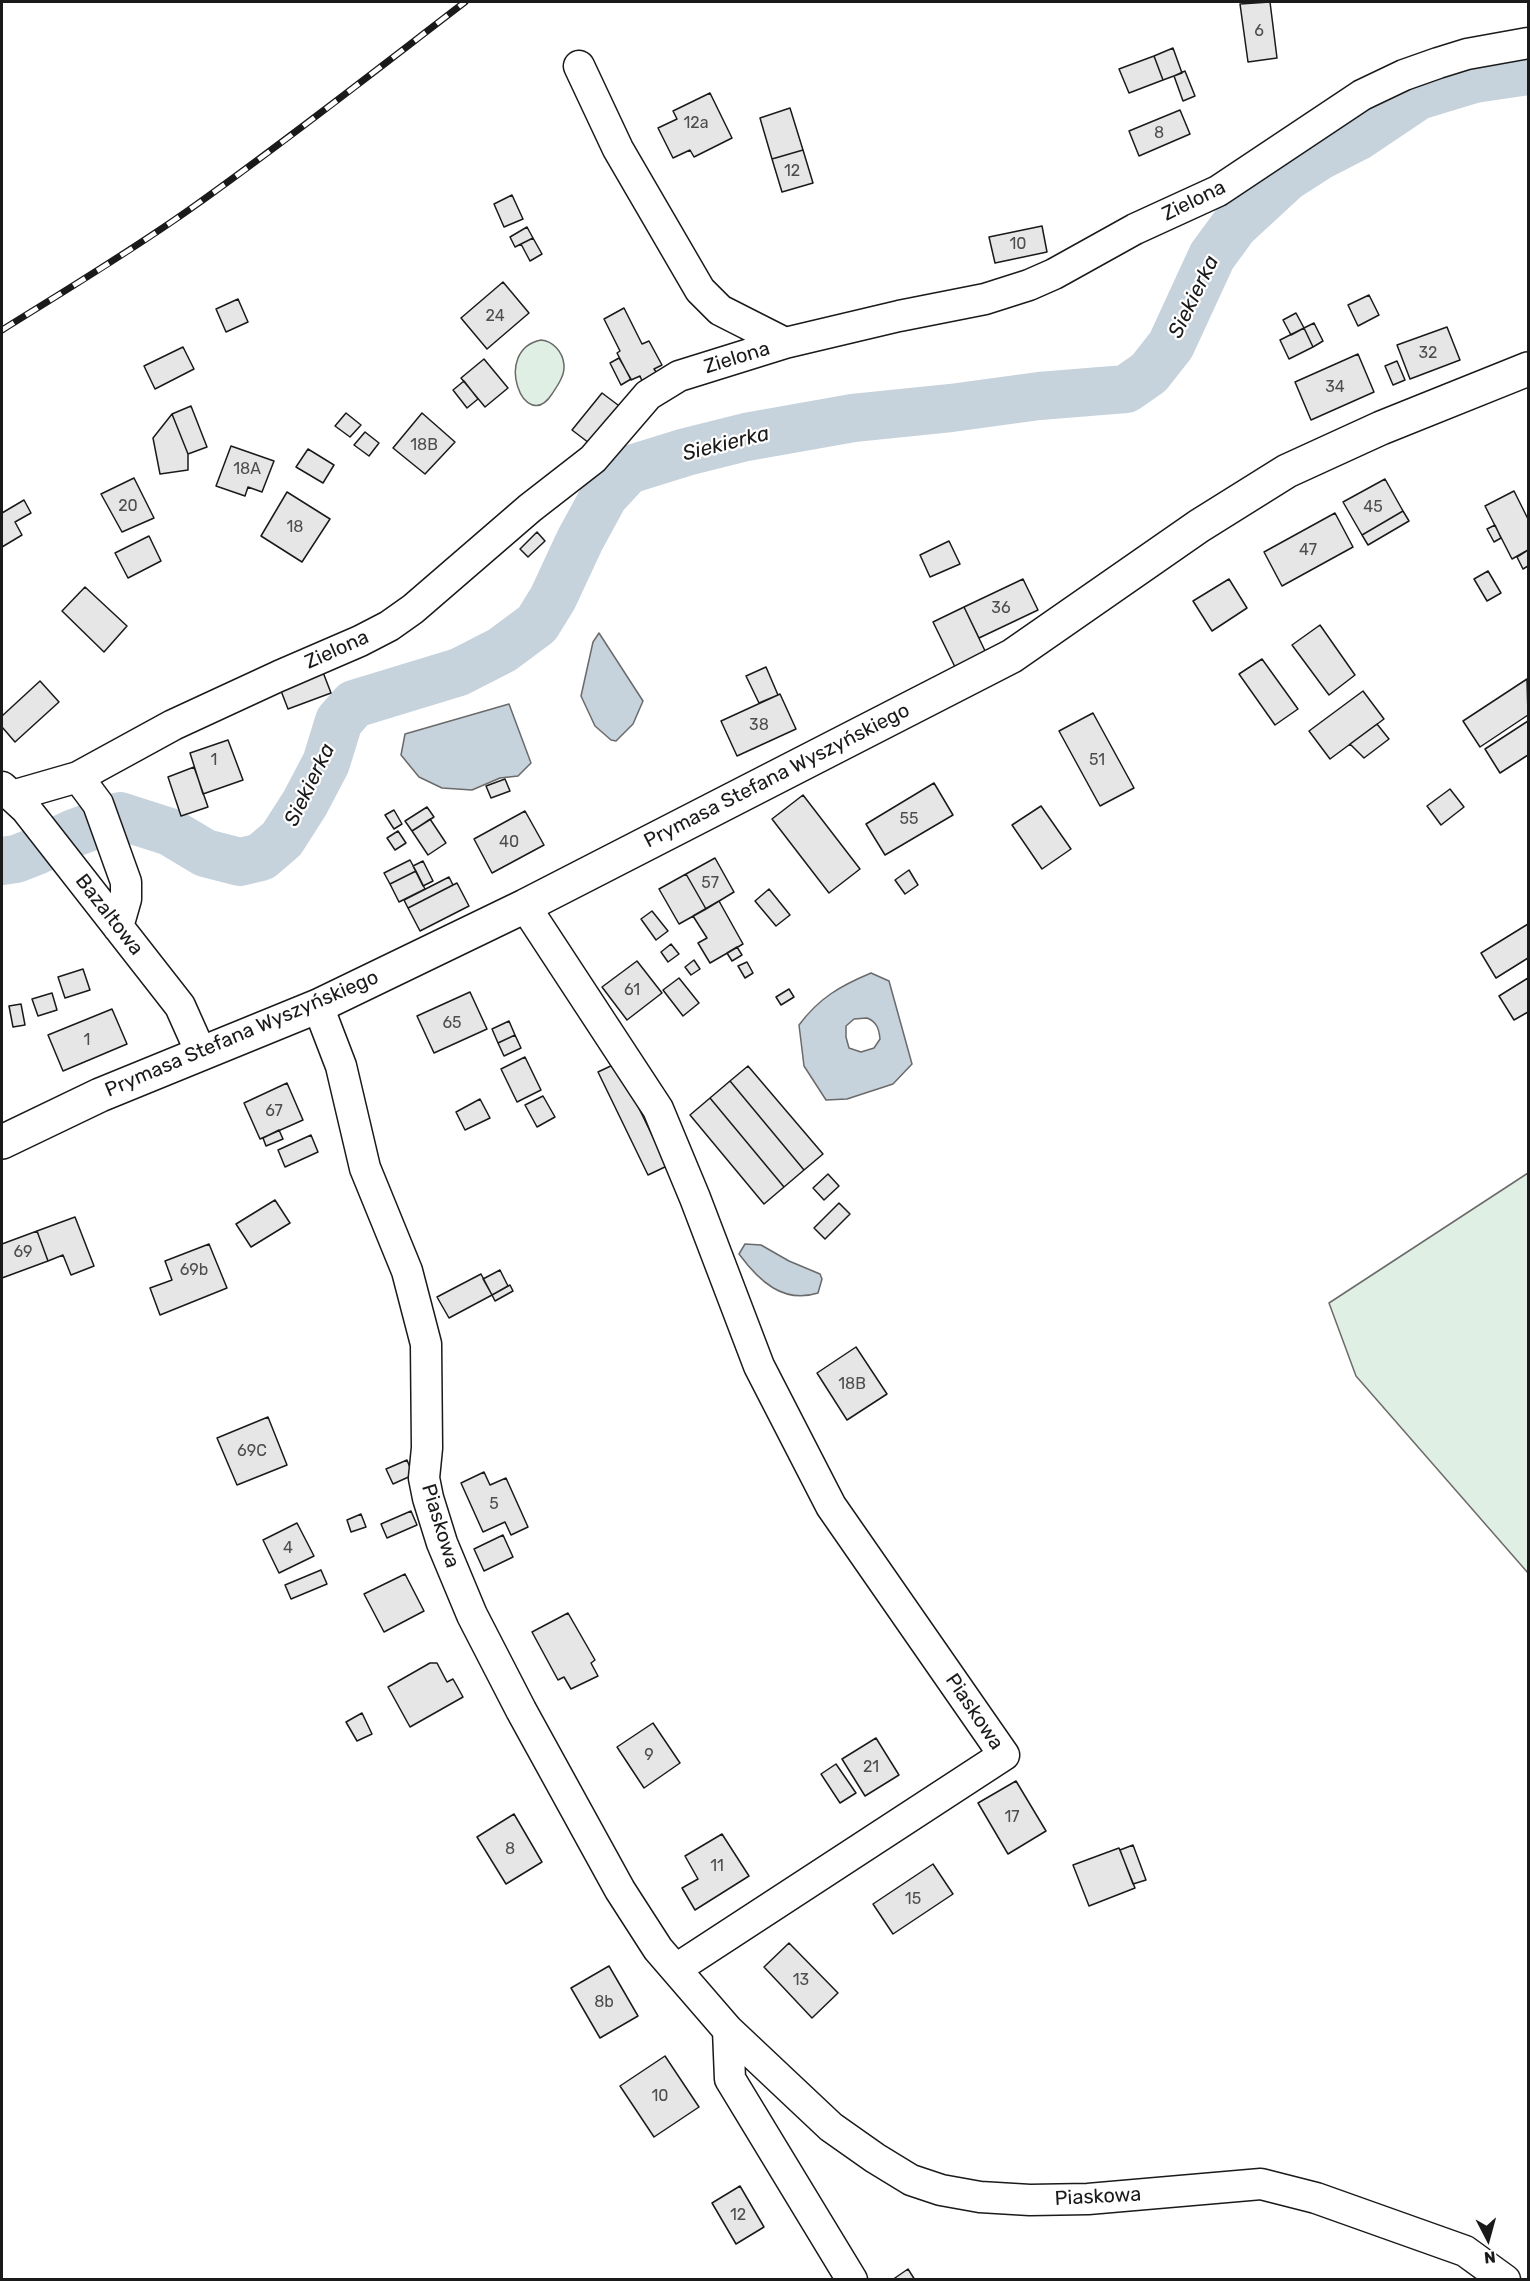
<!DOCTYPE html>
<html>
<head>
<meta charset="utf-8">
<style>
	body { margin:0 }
	#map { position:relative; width:1530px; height:2281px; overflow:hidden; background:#fff; font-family:Rubik,sans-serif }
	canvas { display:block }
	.frame { position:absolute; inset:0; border:3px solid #1a1a1a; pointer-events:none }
	.north { position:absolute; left:1458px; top:2209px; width:60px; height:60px; -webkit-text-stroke:4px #fff; paint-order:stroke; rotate:174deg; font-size:16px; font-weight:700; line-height:24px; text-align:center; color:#1a1a1a }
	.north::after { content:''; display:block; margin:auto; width:21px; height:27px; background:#1a1a1a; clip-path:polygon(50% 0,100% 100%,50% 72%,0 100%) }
</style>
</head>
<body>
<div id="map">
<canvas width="1530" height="2281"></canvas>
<div class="frame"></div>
<div class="north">N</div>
</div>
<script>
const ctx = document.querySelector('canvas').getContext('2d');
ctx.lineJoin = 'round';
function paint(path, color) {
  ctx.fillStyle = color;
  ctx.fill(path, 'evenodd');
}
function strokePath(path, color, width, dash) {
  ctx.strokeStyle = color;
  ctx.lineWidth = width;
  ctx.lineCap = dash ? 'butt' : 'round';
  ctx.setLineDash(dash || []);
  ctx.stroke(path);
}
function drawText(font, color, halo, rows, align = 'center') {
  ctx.font = font + ' Rubik,sans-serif';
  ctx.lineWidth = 4.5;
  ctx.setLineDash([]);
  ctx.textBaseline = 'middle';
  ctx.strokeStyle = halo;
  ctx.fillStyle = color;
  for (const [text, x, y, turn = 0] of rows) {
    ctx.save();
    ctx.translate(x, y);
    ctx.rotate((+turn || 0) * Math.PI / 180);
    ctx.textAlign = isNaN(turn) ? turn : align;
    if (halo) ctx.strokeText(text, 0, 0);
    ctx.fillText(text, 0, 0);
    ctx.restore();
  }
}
const green = new Path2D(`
	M 541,340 C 553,341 563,352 564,365 C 565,375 558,385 552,394 C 525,436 491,350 541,340 Z
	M 1528,1173 L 1528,1573 L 1356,1376 L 1329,1303 Z`);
paint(green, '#e0efe3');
strokePath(green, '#6a6a6a', 1.5);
const water = new Path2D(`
	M 599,633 L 643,701 L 633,724 L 616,741 L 611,740 L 595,726 L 581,696 L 593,642 Z
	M 509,704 L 531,763 L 518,776 L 500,778 L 472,790 L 442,788 L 419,777 L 401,755 L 405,734 Z
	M 871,973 L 889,981 L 912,1064 L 893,1084 L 847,1099 L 826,1100 L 804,1066 L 799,1025 C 819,998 840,986 871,973 ZM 867,1018 C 877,1022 879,1029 880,1039 L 874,1048 L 861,1052 L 849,1048 L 846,1037 L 846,1026 L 854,1019 Z
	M 745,1244 L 761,1245 L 789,1261 L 820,1274 L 822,1279 L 818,1293 C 783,1304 759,1281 739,1254 Z`);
paint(water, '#c6d2dc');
strokePath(water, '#6a6a6a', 1.5);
strokePath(new Path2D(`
	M 2,861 L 16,859 L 34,852 L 74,833 L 120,816 L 170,832 L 205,853 L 240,862 L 261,857 L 282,839 L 305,803 L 326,763 L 339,721 L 354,704 L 459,672 L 502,650 L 537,624 L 553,598 L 580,540 L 604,496 L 628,470 L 686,452 L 746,437 L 853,418 L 951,408 L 1039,396 L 1126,389 L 1149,373 L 1171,345 L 1212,256 L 1234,226 L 1287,177 L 1318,157 L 1357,137 L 1418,96 L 1474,79 L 1528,71`), '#c6d2dc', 48);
const building = new Path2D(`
	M 1270,2 L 1277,58 L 1248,62 L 1240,4 Z
	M 1173,48 L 1182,73 L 1163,80 L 1154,56 Z
	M 1154,56 L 1163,80 L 1129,93 L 1119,69 Z
	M 1185,71 L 1195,96 L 1183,101 L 1174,76 Z
	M 710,93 L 732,138 L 694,157 L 690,150 L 673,158 L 658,128 L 677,119 L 673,111 Z
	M 790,108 L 803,150 L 772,159 L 760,118 Z
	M 1180,110 L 1190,134 L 1139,156 L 1129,131 Z
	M 803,150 L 813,183 L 782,192 L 772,159 Z
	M 512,195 L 523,219 L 504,227 L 494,204 Z
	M 1042,226 L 1047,252 L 995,263 L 989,237 Z
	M 527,227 L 533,238 L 515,247 L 510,237 Z
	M 533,238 L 542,254 L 530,261 L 521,244 Z
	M 503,282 L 529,313 L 487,349 L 461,318 Z
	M 1369,295 L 1379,315 L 1358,326 L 1348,305 Z
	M 238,299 L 248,322 L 226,332 L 216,309 Z
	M 624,308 L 642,344 L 649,341 L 662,365 L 654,369 L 657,373 L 642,381 L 640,376 L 631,380 L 617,353 L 620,351 L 604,319 Z
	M 1296,313 L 1304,328 L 1291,335 L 1283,320 Z
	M 1314,323 L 1323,341 L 1313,347 L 1304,328 Z
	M 1447,327 L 1460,360 L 1410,379 L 1397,345 Z
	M 1304,328 L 1313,347 L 1289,359 L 1280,340 Z
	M 183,347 L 194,369 L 155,389 L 144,366 Z
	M 1358,354 L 1374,392 L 1311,420 L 1295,382 Z
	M 619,358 L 631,379 L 621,385 L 610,363 Z
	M 484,359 L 508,388 L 485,407 L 461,378 Z
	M 1397,361 L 1405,380 L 1393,385 L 1385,366 Z
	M 464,381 L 478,399 L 467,408 L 453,390 Z
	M 602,393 L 622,408 L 593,446 L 572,430 Z
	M 191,406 L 207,447 L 188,454 L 172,414 Z
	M 346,413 L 361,425 L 350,437 L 335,426 Z
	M 422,413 L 455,442 L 425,474 L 393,448 Z
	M 172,414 L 188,454 L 188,470 L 160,474 L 153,438 Z
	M 365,432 L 379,443 L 369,456 L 354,445 Z
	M 231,446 L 274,461 L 262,492 L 248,487 L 245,496 L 216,486 Z
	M 308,449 L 334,465 L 323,483 L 296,467 Z
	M 134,478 L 154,518 L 122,532 L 101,494 Z
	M 1385,479 L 1403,511 L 1362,535 L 1343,502 Z
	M 1514,491 L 1528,519 L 1528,550 L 1512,559 L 1485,506 Z
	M 287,492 L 330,519 L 302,562 L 261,536 Z
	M 24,500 L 31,513 L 15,522 L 22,535 L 2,547 L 2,513 Z
	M 1403,511 L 1409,521 L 1368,545 L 1362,535 Z
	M 1335,513 L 1353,547 L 1282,586 L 1264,552 Z
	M 1495,525 L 1501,538 L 1494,542 L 1487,529 Z
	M 537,532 L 545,541 L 528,557 L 520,549 Z
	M 149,536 L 161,561 L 128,578 L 115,553 Z
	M 949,541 L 960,564 L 930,577 L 920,555 Z
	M 1528,550 L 1528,566 L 1523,569 L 1517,557 Z
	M 1488,571 L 1501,593 L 1487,601 L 1474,579 Z
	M 1023,579 L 1038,610 L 979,638 L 964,607 Z
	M 1229,579 L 1247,608 L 1212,631 L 1193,601 Z
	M 85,587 L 127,626 L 104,652 L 62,611 Z
	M 964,607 L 987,655 L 956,669 L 933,622 Z
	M 1320,625 L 1355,675 L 1329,695 L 1292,645 Z
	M 1262,659 L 1298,709 L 1275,725 L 1239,674 Z
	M 321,667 L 331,693 L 288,709 L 278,683 Z
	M 766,667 L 778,695 L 759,703 L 746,676 Z
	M 1527,679 L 1528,715 L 1480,747 L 1463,721 Z
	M 40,681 L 59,702 L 15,742 L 2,727 L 2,716 Z
	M 1363,691 L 1384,719 L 1330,759 L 1309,731 Z
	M 780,694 L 796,729 L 737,756 L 721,721 Z
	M 1093,713 L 1134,788 L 1100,806 L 1059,731 Z
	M 1528,721 L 1528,755 L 1500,773 L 1485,749 Z
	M 1377,724 L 1389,739 L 1364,758 L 1350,744 Z
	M 228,740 L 243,780 L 203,794 L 190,753 Z
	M 194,767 L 208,807 L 181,816 L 168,777 Z
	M 505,779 L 510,791 L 491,798 L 486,786 Z
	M 934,783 L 953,815 L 885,855 L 866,824 Z
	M 1450,789 L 1464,807 L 1441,825 L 1427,806 Z
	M 803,795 L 860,869 L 829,893 L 772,819 Z
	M 1041,806 L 1071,849 L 1042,869 L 1012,825 Z
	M 427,807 L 434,817 L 412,831 L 405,821 Z
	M 394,810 L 402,824 L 394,829 L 385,815 Z
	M 525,811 L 544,845 L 492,873 L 474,839 Z
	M 430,819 L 446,843 L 428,855 L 412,831 Z
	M 398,831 L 406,843 L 395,850 L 387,838 Z
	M 715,858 L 734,892 L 706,909 L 686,874 Z
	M 410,860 L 416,871 L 390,884 L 384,873 Z
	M 423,861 L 433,881 L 423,886 L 413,866 Z
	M 909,870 L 918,885 L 905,894 L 895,880 Z
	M 416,871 L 425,889 L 399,902 L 390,884 Z
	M 686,874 L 706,909 L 679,924 L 659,889 Z
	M 449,877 L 453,885 L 408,908 L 404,900 Z
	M 457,883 L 469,906 L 420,931 L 408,908 Z
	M 769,889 L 790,915 L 776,926 L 755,901 Z
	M 719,901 L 743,944 L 710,963 L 698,943 L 707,938 L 693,916 Z
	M 652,911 L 668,931 L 656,940 L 641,919 Z
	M 1528,924 L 1528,958 L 1496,978 L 1481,953 Z
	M 671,944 L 679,954 L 668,962 L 661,952 Z
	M 737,947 L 742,955 L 732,961 L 727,953 Z
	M 694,960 L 700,969 L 691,975 L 685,967 Z
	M 637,961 L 662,993 L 627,1020 L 602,987 Z
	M 747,962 L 753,973 L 745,978 L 738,966 Z
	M 83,969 L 90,990 L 65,998 L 58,977 Z
	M 679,978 L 699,1003 L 683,1016 L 663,990 Z
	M 1528,978 L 1528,1012 L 1514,1020 L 1499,996 Z
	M 789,989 L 794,997 L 781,1005 L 776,997 Z
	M 470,992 L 487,1029 L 434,1053 L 417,1016 Z
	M 52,993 L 57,1010 L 38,1016 L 32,999 Z
	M 21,1004 L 25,1025 L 13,1027 L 9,1006 Z
	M 112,1009 L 127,1044 L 63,1071 L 48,1035 Z
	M 509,1021 L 515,1035 L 498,1043 L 492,1029 Z
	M 515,1035 L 521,1048 L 504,1056 L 498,1043 Z
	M 525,1057 L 541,1090 L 517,1102 L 501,1069 Z
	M 617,1063 L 667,1166 L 648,1175 L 598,1072 Z
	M 748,1066 L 823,1154 L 804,1170 L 730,1081 Z
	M 730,1081 L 804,1170 L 784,1187 L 710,1098 Z
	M 287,1083 L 303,1120 L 260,1139 L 244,1103 Z
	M 543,1096 L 555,1117 L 537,1127 L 525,1105 Z
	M 710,1098 L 784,1187 L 764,1204 L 690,1115 Z
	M 480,1099 L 490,1118 L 465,1130 L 456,1112 Z
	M 279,1130 L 283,1139 L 266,1146 L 263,1138 Z
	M 311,1135 L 318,1152 L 285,1167 L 278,1150 Z
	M 828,1174 L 839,1186 L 824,1200 L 813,1188 Z
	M 275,1200 L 290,1223 L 251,1247 L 236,1224 Z
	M 839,1203 L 850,1214 L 825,1239 L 814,1228 Z
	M 75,1217 L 94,1266 L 71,1275 L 63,1255 L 48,1261 L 37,1231 Z
	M 37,1231 L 48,1261 L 2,1278 L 2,1244 Z
	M 209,1244 L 227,1288 L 160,1315 L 150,1288 L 172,1280 L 165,1261 Z
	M 500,1270 L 508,1286 L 492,1295 L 483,1279 Z
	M 481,1274 L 492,1295 L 449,1318 L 437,1297 Z
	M 510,1285 L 513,1291 L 495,1301 L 492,1295 Z
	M 856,1347 L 887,1394 L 847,1420 L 817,1373 Z
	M 268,1417 L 287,1465 L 237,1485 L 217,1438 Z
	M 407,1460 L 413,1475 L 393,1484 L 386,1469 Z
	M 484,1472 L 490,1485 L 506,1478 L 528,1527 L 511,1535 L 505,1522 L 483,1532 L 461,1483 Z
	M 411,1511 L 417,1525 L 387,1538 L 381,1524 Z
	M 361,1514 L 366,1527 L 351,1532 L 347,1520 Z
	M 297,1523 L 314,1556 L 279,1573 L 263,1540 Z
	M 503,1535 L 513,1557 L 484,1571 L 474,1549 Z
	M 321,1570 L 327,1584 L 291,1599 L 285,1585 Z
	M 405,1574 L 424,1611 L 384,1632 L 364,1594 Z
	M 568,1613 L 595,1660 L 591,1663 L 598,1676 L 571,1689 L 564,1677 L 558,1680 L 532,1632 Z
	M 430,1663 L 437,1663 L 447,1682 L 453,1679 L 463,1697 L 410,1727 L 388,1687 Z
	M 362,1713 L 372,1734 L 357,1741 L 346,1722 Z
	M 653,1723 L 680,1763 L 644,1788 L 617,1747 Z
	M 876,1738 L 899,1775 L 865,1796 L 842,1759 Z
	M 836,1764 L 856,1793 L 840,1803 L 821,1774 Z
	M 1016,1781 L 1046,1831 L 1008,1854 L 978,1803 Z
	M 514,1814 L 542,1862 L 506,1884 L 477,1837 Z
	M 722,1834 L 749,1876 L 695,1910 L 682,1888 L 698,1879 L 685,1856 Z
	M 1133,1845 L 1146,1880 L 1133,1884 L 1120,1850 Z
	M 1119,1848 L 1135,1888 L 1089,1906 L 1073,1865 Z
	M 933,1864 L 953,1894 L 893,1934 L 873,1904 Z
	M 789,1943 L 838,1993 L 812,2018 L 764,1967 Z
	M 609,1966 L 638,2016 L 600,2038 L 571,1988 Z
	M 665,2056 L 699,2107 L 654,2137 L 620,2086 Z
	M 740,2186 L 764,2227 L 736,2244 L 712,2203 Z
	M 908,2269 L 915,2280 L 892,2280 Z`);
paint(building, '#e6e6e6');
strokePath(building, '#1a1a1a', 1.5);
const minor = new Path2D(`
	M 579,66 L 618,149 L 700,290 L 720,310 L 785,343
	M 78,777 L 98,804 L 126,882 L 126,899 L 118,927
	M 2,787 L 26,809 L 180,1006 L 201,1053
	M 12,796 L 78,777 L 173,725 L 279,676 L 360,641 L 389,626 L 413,609 L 530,508 L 593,459 L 648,395 L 679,376 L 785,343 L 899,316 L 985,299 L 1029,285 L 1054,274 L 1135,229 L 1218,191 L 1362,95 L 1404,75 L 1438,63 L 1467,54 L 1528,43
	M 525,906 L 658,1109 L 695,1198 L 759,1366 L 831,1506 L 1004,1755 L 676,1969
	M 318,1006 L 341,1066 L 365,1168 L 407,1271 L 426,1344 L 427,1448 L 424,1478 L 428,1498 L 442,1543 L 472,1615 L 521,1710 L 620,1890 L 658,1949 L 728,2030 L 831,2127 L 875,2158 L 911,2180 L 941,2190 L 980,2197 L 1030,2200 L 1088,2199 L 1261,2184 L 1316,2198 L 1465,2251 L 1505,2280
	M 728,2030 L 730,2079 L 852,2280`);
const major = new Path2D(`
	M 2,1142 L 100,1095 L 318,1006 L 525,906 L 1012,656 L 1199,526 L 1287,471 L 1381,428 L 1528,369`);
strokePath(minor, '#1a1a1a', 33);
strokePath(major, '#1a1a1a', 36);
strokePath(minor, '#fff', 30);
strokePath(major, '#fff', 33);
const rail = new Path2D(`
	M 2,330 C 66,290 131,251 193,207 C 286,141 375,71 465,2`);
strokePath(rail, '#1a1a1a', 7);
strokePath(rail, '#fff', 4.5, [14]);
drawText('16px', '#4d4d4d', null, [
	["6",1259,31],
	["12a",696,123],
	["8",1159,133],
	["12",792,171],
	["10",1018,244],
	["24",495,316],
	["32",1428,353],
	["34",1335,387],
	["18B",424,445],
	["18A",247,469],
	["20",128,506],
	["45",1373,507],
	["18",295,527],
	["47",1308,550],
	["36",1001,608],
	["38",759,725],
	["1",214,760],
	["51",1097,760],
	["55",909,819],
	["40",509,842],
	["57",710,883],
	["61",632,990],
	["65",452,1023],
	["1",87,1040],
	["67",274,1111],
	["69",23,1252],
	["69b",194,1270],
	["18B",852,1384],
	["69C",252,1451],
	["5",494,1504],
	["4",288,1548],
	["9",649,1755],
	["21",871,1767],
	["17",1012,1817],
	["8",510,1849],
	["11",717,1866],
	["15",913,1899],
	["13",801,1980],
	["8b",604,2002],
	["10",660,2096],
	["12",738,2215]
]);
drawText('20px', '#1a1a1a', '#fff', [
	["Zielona",1194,201,-26],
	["Zielona",737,358,-17],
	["Zielona",337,650,-24],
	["Prymasa Stefana Wyszyńskiego",777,776,-27],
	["Bazaltowa",109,915,52],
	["Prymasa Stefana Wyszyńskiego",242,1034,-23],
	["Piaskowa",440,1526,73],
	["Piaskowa",974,1712,56],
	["Piaskowa",1098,2197,-3]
]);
drawText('italic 21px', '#1a1a1a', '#fff', [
	["Siekierka",1194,297,-64],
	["Siekierka",726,444,-14],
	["Siekierka",310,785,-64]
]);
</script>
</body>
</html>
